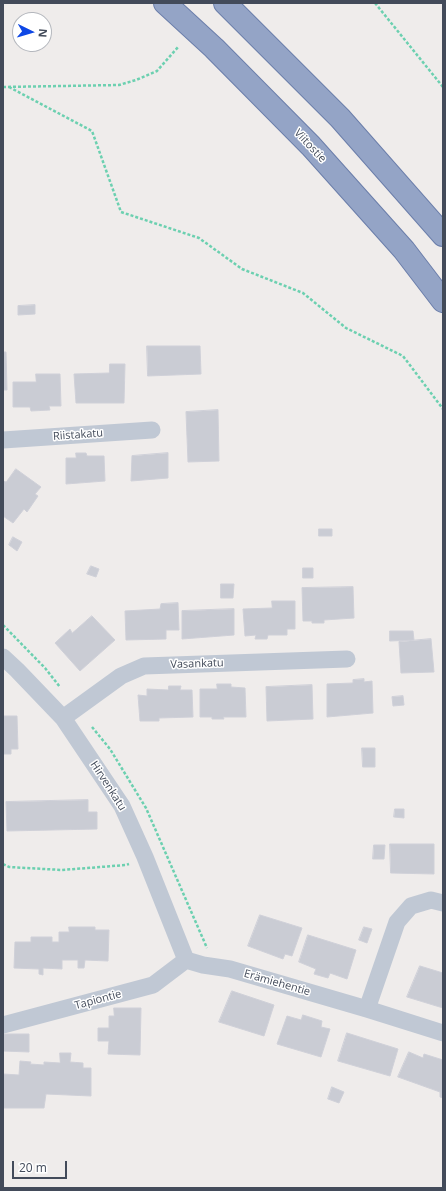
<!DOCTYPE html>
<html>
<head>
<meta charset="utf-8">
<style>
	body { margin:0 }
	#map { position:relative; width:446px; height:1191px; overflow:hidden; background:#efeceb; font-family:"Open Sans",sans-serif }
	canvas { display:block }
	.frame { position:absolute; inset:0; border:4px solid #434b5a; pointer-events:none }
	.north { position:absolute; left:12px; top:12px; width:40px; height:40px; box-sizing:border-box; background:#fff; border:1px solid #b4b7bd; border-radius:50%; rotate:95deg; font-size:11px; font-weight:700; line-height:16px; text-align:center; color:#434b5a }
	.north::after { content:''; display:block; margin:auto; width:14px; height:18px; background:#0e47e5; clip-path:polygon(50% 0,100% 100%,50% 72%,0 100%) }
	.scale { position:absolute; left:12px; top:1161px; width:55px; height:18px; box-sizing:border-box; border:2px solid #434b5a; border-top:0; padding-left:5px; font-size:12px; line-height:14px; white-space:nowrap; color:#434b5a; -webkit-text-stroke:3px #fff; paint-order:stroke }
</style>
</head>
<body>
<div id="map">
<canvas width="446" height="1191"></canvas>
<div class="frame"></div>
<div class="north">N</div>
<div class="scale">20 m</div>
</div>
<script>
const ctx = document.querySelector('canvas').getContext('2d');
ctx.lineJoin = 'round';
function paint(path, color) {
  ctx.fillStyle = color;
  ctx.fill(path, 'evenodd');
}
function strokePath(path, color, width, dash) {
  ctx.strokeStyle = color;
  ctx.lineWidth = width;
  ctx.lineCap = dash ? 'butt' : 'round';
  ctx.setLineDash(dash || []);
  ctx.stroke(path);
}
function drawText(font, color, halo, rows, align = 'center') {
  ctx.font = font + ' "Open Sans",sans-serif';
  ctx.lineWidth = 3;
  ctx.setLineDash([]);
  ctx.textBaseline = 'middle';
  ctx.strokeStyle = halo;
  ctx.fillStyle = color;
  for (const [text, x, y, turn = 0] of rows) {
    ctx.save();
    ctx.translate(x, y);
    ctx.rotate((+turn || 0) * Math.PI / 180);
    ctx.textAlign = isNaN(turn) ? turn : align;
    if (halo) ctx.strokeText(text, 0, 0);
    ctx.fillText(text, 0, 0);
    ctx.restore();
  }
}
const building = new Path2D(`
	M 35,305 L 35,314 L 18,315 L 18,306 Z
	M 147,346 L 200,346 L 201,374 L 148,376 Z
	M 3,352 L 6,352 L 7,390 L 3,390 Z
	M 110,364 L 125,364 L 124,403 L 76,403 L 74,374 L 109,373 Z
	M 36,374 L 60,374 L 61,406 L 49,406 L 50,410 L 31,411 L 30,407 L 13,407 L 13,382 L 36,382 Z
	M 218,410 L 219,461 L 188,462 L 186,412 Z
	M 76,453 L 86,453 L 87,456 L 104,456 L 105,481 L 66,484 L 66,458 L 76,458 Z
	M 168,453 L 168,478 L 131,481 L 132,456 Z
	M 16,469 L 41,487 L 35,494 L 38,496 L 27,512 L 24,509 L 13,523 L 3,516 L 3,481 L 6,482 Z
	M 319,529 L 332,529 L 332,536 L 319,536 Z
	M 13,537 L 22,542 L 17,551 L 9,545 Z
	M 91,566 L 99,569 L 96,577 L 87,574 Z
	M 303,568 L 313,568 L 313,578 L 303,578 Z
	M 221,584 L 234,584 L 233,598 L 221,598 Z
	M 353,587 L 354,618 L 324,620 L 324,623 L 312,623 L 312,621 L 303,621 L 302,588 Z
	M 272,601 L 295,601 L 295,629 L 287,629 L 287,635 L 268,635 L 267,639 L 255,639 L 256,635 L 245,636 L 243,609 L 272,608 Z
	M 178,603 L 179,630 L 166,630 L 166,639 L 126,640 L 125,611 L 160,609 L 161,604 Z
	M 234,609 L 234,635 L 182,639 L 182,611 Z
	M 92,616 L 115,640 L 80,671 L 55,643 L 70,629 L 72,633 Z
	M 390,631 L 413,631 L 414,640 L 390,641 Z
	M 431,639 L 434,672 L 401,673 L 399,642 Z
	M 364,679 L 364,682 L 372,681 L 373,713 L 327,717 L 327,684 L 353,683 L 353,680 Z
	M 217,684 L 231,684 L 231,687 L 245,688 L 246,717 L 223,717 L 224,719 L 212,719 L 212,717 L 200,717 L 200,689 L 217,689 Z
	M 312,685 L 313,719 L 267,721 L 266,687 Z
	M 169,686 L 181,686 L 180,690 L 192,690 L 193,717 L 159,718 L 159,721 L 140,721 L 138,695 L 147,696 L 147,689 L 168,690 Z
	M 403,696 L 404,705 L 393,706 L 392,697 Z
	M 3,716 L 17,716 L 18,749 L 11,749 L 11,754 L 3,754 Z
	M 362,748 L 375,748 L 375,767 L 363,767 Z
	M 88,800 L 88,812 L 97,812 L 97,829 L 7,831 L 6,802 Z
	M 395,809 L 404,809 L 404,818 L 394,817 Z
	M 390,844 L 434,844 L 434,874 L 391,873 Z
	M 374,845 L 385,845 L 384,859 L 373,859 Z
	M 260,915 L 302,928 L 292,956 L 285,954 L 283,959 L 248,946 Z
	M 69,927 L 95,927 L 95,930 L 109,930 L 108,961 L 85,960 L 84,968 L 78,968 L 78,960 L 62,960 L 62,969 L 43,968 L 43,975 L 39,974 L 39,969 L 14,968 L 15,942 L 31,942 L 31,937 L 52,937 L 52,942 L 59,942 L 59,932 L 69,932 Z
	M 364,927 L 372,929 L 367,943 L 359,940 Z
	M 308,935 L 356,950 L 347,979 L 330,973 L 328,978 L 314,974 L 316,969 L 299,962 Z
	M 420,966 L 443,973 L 443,1008 L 407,997 Z
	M 232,991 L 274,1005 L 264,1036 L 219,1022 Z
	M 114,1008 L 141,1008 L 140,1055 L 108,1054 L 109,1041 L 98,1041 L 98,1028 L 109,1028 L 109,1016 L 114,1016 Z
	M 303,1015 L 322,1021 L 321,1027 L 330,1029 L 321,1057 L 277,1044 L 287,1016 L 301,1020 Z
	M 347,1033 L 398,1049 L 390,1076 L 338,1061 Z
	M 3,1034 L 29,1034 L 29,1052 L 3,1051 Z
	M 409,1052 L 423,1058 L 424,1054 L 443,1060 L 442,1065 L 443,1066 L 443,1098 L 440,1097 L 440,1092 L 398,1077 Z
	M 60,1053 L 71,1053 L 70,1062 L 83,1063 L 83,1068 L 91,1068 L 91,1096 L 46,1094 L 44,1108 L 3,1108 L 3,1074 L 19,1075 L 20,1061 L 31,1062 L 30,1064 L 44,1065 L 44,1062 L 60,1063 Z
	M 332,1087 L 344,1092 L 339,1103 L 328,1099 Z`);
paint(building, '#caccd4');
strokePath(building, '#cfd0d8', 1);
const trunk = new Path2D(`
	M 165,3 L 214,48 L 311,146 L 404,250 L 443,301
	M 225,3 L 340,118 L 443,235`);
strokePath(trunk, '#6b7eaa', 24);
strokePath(new Path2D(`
	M 375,3 L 443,87
	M 3,87 L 119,85 L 136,80 L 157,71 L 179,46
	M 9,87 L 92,131 L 121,212 L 199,238 L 242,269 L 303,293 L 346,328 L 403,356 L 443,409
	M 3,625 L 45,668 L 60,687
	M 92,727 L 110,749 L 146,808 L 207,948
	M 3,864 L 9,867 L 62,870 L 126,865 L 129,864`), '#6cd0b0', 2.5, [3, 2]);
strokePath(new Path2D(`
	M 3,440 L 152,430
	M 3,657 L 17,670 L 63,718 L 122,806 L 145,857 L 186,960
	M 63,718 L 121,676 L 144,666 L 347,659
	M 186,960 L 203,965 L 230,969 L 367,1009 L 443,1033
	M 367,1009 L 397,922 L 411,906 L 431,900 L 443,903
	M 3,1025 L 153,985 L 186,960`), '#c0c8d4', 17);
strokePath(trunk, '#94a4c6', 22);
drawText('11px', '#434b5a', '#fff', [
	["Viitostie",310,146,47],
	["Riistakatu",78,435,-4],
	["Vasankatu",197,664,-2],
	["Hirvenkatu",108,786,57],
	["Erämiehentie",277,983,16],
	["Tapiontie",98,1000,-15]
]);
</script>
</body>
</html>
